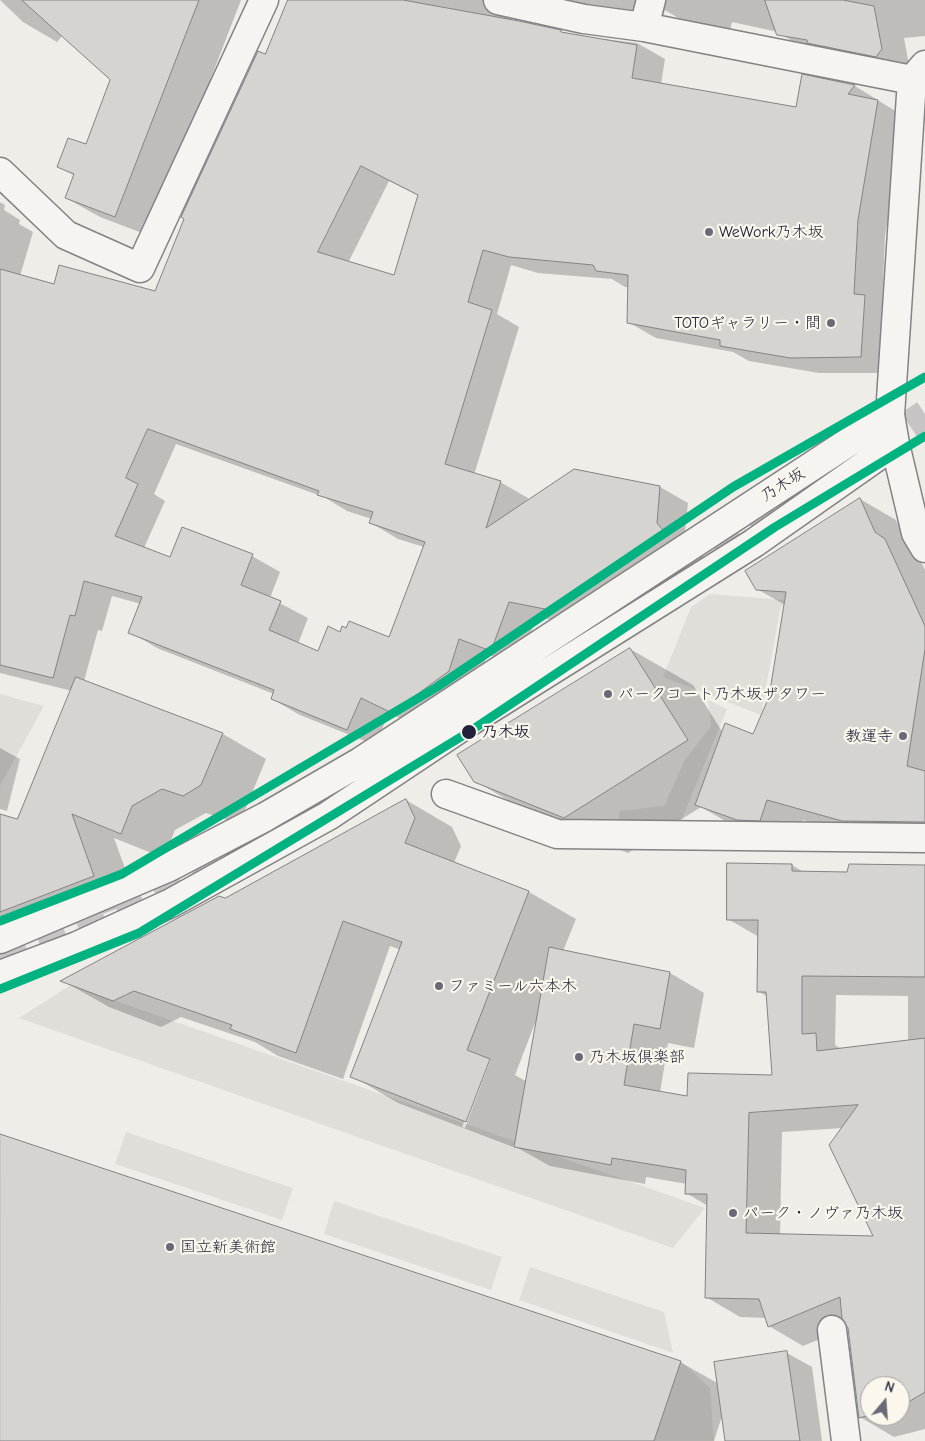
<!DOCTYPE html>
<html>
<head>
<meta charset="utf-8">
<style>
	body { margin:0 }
	#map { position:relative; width:925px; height:1441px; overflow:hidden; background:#efede8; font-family:"Comic Neue",sans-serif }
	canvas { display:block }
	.north { position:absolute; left:860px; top:1376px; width:50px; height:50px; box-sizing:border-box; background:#fbf7ec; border:1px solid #a4a2a5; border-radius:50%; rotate:18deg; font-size:14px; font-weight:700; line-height:20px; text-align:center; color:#22223b }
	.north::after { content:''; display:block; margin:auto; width:18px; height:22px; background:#6a6978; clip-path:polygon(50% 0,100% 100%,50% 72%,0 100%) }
</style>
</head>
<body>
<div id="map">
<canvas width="925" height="1441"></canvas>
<div class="north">N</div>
</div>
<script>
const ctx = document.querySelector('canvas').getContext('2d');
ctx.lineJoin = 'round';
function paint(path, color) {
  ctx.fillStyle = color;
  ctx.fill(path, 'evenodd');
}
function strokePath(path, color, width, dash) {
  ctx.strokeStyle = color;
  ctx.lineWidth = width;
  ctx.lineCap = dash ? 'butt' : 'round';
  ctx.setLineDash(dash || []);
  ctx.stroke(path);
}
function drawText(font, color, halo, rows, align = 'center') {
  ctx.font = font + ' "Comic Neue","Klee One",sans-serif';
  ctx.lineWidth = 4.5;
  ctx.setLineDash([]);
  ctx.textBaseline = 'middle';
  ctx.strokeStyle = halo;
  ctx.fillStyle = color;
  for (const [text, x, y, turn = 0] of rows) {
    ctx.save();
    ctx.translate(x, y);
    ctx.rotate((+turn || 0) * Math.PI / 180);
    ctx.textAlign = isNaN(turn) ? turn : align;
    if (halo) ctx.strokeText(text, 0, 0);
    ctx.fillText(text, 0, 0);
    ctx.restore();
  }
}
paint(new Path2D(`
	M 710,594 L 785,600 L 780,610 L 761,715 L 663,677 L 691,607 Z
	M 0,694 L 44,706 L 0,786 Z
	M 708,700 L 727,709 L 682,819 L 665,828 L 619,825 L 619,811 L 664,806 L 685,760 L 711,726 Z
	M 71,985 L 705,1208 L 673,1248 L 19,1018 Z
	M 126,1132 L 293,1188 L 282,1220 L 115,1164 Z
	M 334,1201 L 502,1257 L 491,1290 L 324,1234 Z
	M 530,1267 L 664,1312 L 673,1353 L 519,1300 Z
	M 681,1361 L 710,1388 L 714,1441 L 438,1441 Z`), '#e0ded9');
paint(new Path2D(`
	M 0,0 L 241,0 L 150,236 L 100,217 L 66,198 L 75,176 L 59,167 L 86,145 L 112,80 L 63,35 L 57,42 L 23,22 Z
	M 289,0 L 925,0 L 925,36 L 904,38 L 909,65 L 904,72 L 806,50 L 778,32 L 732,22 L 729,35 L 693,27 L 665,10 L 660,25 L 510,12 L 511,20 L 580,36 L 637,43 L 665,59 L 661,84 L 797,109 L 803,76 L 855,86 L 905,117 L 885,236 L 882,306 L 893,312 L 889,373 L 819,373 L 749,361 L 733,352 L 656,338 L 628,322 L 629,287 L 625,287 L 612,279 L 538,273 L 511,265 L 497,314 L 519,327 L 474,475 L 500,482 L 528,498 L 527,502 L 575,470 L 660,487 L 688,503 L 684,540 L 579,625 L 537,617 L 518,666 L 487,654 L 476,687 L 421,728 L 389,713 L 375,745 L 300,715 L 272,699 L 274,694 L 157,648 L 130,632 L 141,604 L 112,596 L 102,631 L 98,630 L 84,681 L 223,734 L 266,759 L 245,810 L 227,820 L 206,813 L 175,830 L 164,858 L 114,838 L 137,901 L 4,951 L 0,949 L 0,815 L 18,820 L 72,691 L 0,673 L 0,202 L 5,205 L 4,210 L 20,220 L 19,224 L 33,232 L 20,276 L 55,285 L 155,292 L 266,55 ZM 389,181 L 419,196 L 394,277 L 348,263 ZM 176,444 L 324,497 L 347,511 L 372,519 L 371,523 L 398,539 L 424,547 L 390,638 L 347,629 L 318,653 L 298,644 L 308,618 L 270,598 L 280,572 L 252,556 L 171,558 L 144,548 L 165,501 L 154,494 Z
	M 860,499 L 896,520 L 911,554 L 921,562 L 925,570 L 925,842 L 879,841 L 803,820 L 796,841 L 732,825 L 701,807 L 628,853 L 538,818 L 475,781 L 630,649 L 693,685 L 723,733 L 754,735 L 771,697 L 785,605 L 757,589 Z
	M 0,748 L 20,759 L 7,811 L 0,809 Z
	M 406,800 L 452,827 L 461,846 L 454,863 L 529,892 L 576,919 L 563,951 L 670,973 L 704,993 L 694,1048 L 668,1043 L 660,1093 L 688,1098 L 773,1077 L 768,997 L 758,991 L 759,937 L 728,919 L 792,865 L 805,873 L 848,873 L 925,866 L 925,1429 L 894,1437 L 860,1417 L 849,1327 L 803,1346 L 769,1326 L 766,1318 L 740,1317 L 706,1297 L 708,1206 L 686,1193 L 687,1184 L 646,1177 L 645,1184 L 550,1166 L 516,1147 L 516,1140 L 513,1147 L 398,1103 L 352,1076 L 401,950 L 390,946 L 343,1079 L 278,1056 L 255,1042 L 181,1017 L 161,1027 L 109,1007 L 63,981 L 225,899 ZM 836,995 L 908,996 L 908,1042 L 843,1050 L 835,1045 ZM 537,1018 L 527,1082 L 515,1075 ZM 488,1061 L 490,1061 L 465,1128 L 462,1127 ZM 843,1128 L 875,1237 L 780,1235 L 782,1132 ZM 870,1386 L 900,1386 L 900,1416 L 870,1416 Z
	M 0,1135 L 680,1362 L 719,1384 L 787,1353 L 812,1367 L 822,1441 L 727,1441 L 723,1413 L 714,1441 L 0,1441 Z`), '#0003');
const building = new Path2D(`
	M 22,0 L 199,0 L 115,217 L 65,198 L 74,174 L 57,167 L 68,138 L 86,144 L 110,80 Z
	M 288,0 L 403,0 L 519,21 L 561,30 L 561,32 L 637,45 L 632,78 L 796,107 L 802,74 L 855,85 L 848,94 L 878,100 L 858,220 L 854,294 L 865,295 L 861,357 L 790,358 L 720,346 L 720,340 L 627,323 L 628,275 L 596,271 L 593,265 L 509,257 L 483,250 L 468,302 L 492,310 L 445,464 L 501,481 L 486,528 L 574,469 L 660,486 L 657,523 L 667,535 L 550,610 L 509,602 L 491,651 L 459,639 L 449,671 L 392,713 L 361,698 L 347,730 L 271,699 L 274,690 L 128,633 L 142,597 L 84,581 L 75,616 L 70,615 L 53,678 L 0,665 L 0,269 L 54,284 L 59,265 L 155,291 L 184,219 L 181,217 L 258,51 L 265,54 ZM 361,166 L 418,195 L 394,275 L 318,252 ZM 148,429 L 319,491 L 317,495 L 373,512 L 369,523 L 425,542 L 389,637 L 349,621 L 346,628 L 342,626 L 340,632 L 328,626 L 318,651 L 269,630 L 281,601 L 241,585 L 253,554 L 182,527 L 170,557 L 115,536 L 138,484 L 126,478 Z
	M 765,0 L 843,0 L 874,6 L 882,49 L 876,57 L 807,43 L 807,40 L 777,35 Z
	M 860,498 L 875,532 L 885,539 L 925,626 L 925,649 L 907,766 L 925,771 L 925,822 L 842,821 L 767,800 L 760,821 L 737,820 L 695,805 L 725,723 L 753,734 L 769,697 L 786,592 L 756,590 L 745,571 Z
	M 630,648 L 688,740 L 564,818 L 474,782 L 457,755 Z
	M 76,677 L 223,733 L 201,785 L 183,796 L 162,789 L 132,806 L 121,834 L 72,814 L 94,876 L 0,912 L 0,814 L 17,819 Z
	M 406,799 L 415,818 L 405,843 L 529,891 L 467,1050 L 490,1059 L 466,1122 L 350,1077 L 402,942 L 343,921 L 296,1053 L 230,1029 L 232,1025 L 134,991 L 113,1001 L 60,981 L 219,896 L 225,898 Z
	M 727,863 L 792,864 L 792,871 L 847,872 L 849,864 L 925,865 L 925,977 L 802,976 L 802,1034 L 816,1033 L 817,1051 L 925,1038 L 925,1392 L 900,1407 L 900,1386 L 870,1386 L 870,1415 L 859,1418 L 848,1328 L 842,1319 L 840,1297 L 768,1327 L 759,1299 L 705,1298 L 707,1194 L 685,1194 L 686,1170 L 612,1158 L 611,1165 L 514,1147 L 549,947 L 670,972 L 660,1029 L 634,1024 L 624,1085 L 687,1096 L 688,1073 L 772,1075 L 766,992 L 757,992 L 758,920 L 727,920 ZM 858,1105 L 829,1145 L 873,1236 L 746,1233 L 749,1113 Z
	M 0,1134 L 681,1361 L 654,1441 L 0,1441 Z
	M 787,1351 L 800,1441 L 725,1441 L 714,1362 Z`);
paint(building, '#d6d4d1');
strokePath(building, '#838284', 1);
strokePath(new Path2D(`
	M 874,448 L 925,414
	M 681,573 L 794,500
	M 0,958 C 97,919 191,875 282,825 C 311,809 338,790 366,773`), '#c6c4c5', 28, [28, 14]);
const minor = new Path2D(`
	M 498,0 L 584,19 L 644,27 L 912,80 L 925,65
	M 644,27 L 651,0
	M 0,172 L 66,235 L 140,268 L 264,0
	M 446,794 L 557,834 L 925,838
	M 0,939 L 169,867 L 265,817 L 360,762 L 890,415
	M 0,975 L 77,946 L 171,903 L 328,816 L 472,720 L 754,543 L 895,444
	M 832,1330 L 846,1441`);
const tertiary = new Path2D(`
	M 912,80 L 890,415 L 895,444 L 916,533 L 925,548`);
strokePath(minor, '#838284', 31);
strokePath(tertiary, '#838284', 31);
strokePath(minor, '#f5f4f0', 28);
strokePath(tertiary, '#f5f4f0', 28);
strokePath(new Path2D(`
	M 0,921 L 122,874 L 437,687 L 733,487 L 925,377
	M 0,989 L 139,933 L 469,732 L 775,527 L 925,436`), '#02b381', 9);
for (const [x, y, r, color] of [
	[709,232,5,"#6a6978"],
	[831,323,5,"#6a6978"],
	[608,694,5,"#6a6978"],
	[469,732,8,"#22223b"],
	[903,736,5,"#6a6978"],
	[439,986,5,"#6a6978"],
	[579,1057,5,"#6a6978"],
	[733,1213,5,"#6a6978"],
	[170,1247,5,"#6a6978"]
]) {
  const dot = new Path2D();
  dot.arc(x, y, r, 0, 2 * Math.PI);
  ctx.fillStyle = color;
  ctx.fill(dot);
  strokePath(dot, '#fbf7ec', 2);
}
drawText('16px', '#22223b', '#fbf7ec', [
	["WeWork乃木坂",719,232],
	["TOTOギャラリー・間",821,323,"right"],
	["パークコート乃木坂ザタワー",618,694],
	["教運寺",893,736,"right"],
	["ファミール六本木",449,986],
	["乃木坂倶楽部",589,1057],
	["パーク・ノヴァ乃木坂",743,1213],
	["国立新美術館",180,1247]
], 'left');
drawText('16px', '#22223b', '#fbf7ec', [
	["乃木坂",783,485,-33]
]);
drawText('bold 16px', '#22223b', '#fbf7ec', [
	["乃木坂",482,732]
], 'left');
</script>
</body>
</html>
